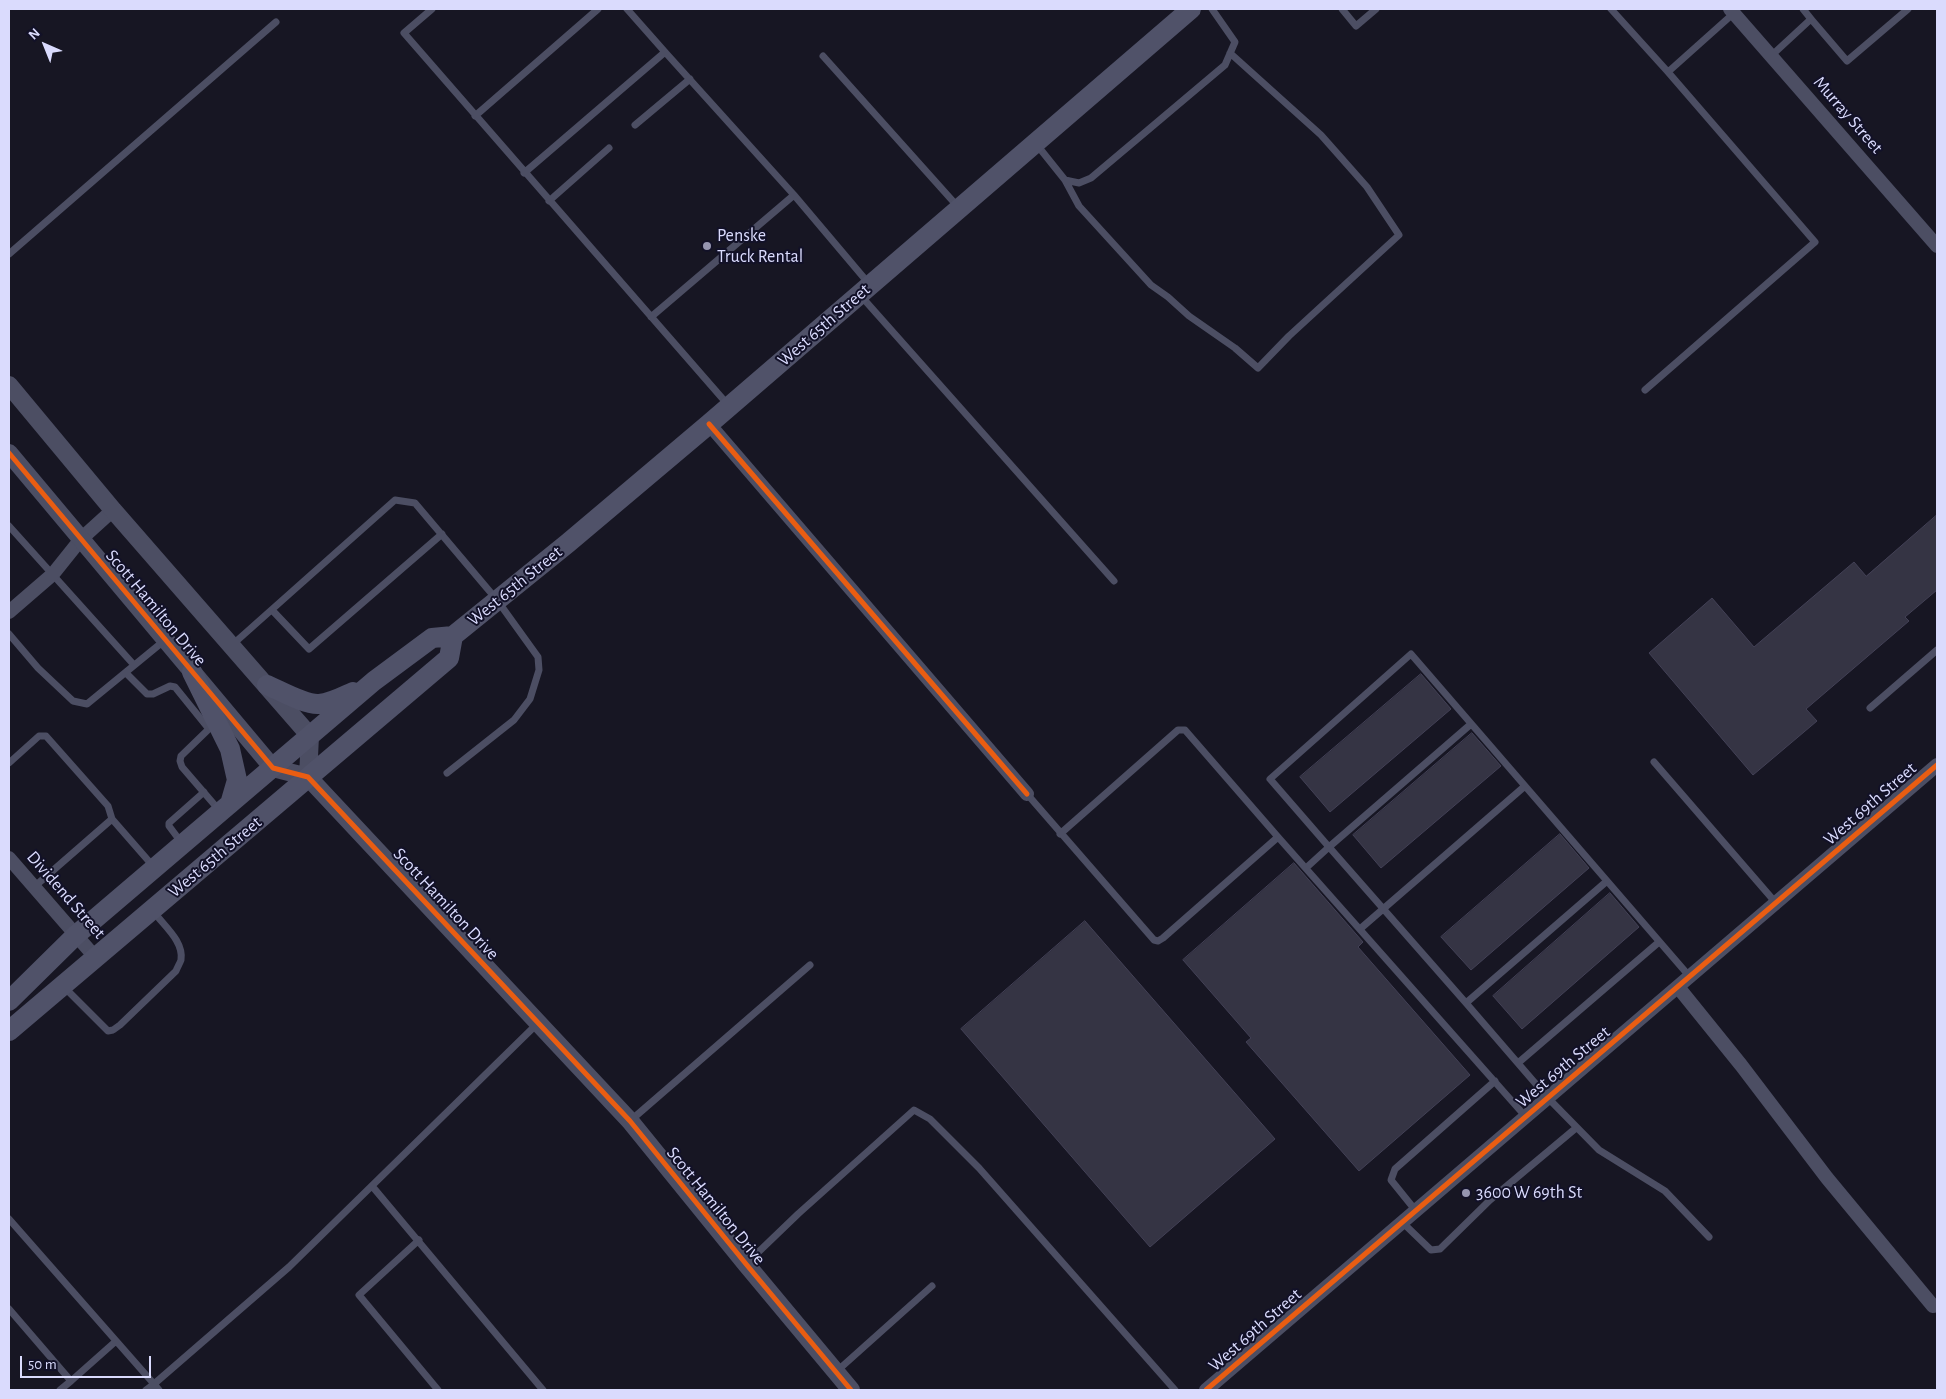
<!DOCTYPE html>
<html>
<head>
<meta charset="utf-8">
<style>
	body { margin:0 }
	#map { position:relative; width:1946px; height:1399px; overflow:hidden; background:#171623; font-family:"Alegreya Sans",sans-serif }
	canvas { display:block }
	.frame { position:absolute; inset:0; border:10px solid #dadbfd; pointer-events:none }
	.north { position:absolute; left:20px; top:20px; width:50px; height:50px; -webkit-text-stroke:4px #121128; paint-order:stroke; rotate:316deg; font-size:14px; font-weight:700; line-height:20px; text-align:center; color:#dadbfd }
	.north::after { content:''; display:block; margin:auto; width:18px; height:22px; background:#dadbfd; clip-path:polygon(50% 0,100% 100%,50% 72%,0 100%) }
	.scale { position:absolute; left:20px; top:1356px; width:131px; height:22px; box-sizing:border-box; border:2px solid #dadbfd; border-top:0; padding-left:6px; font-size:15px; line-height:18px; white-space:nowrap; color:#dadbfd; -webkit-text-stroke:4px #121128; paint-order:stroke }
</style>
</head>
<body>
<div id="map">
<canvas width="1946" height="1399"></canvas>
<div class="frame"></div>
<div class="north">N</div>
<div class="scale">50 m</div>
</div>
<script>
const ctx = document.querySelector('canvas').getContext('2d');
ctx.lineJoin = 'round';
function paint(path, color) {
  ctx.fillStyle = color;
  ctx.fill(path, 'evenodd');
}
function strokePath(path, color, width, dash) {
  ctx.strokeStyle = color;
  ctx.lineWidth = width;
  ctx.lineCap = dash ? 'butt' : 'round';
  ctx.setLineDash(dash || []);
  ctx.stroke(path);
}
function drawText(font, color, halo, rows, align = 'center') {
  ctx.font = font + ' "Alegreya Sans",sans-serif';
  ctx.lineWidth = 4;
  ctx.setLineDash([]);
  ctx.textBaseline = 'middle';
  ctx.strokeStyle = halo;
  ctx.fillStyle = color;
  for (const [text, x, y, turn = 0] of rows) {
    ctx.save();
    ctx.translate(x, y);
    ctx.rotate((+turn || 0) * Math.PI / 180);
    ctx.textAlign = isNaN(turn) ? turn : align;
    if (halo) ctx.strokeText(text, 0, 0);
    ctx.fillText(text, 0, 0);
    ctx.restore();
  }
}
const building = new Path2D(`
	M 1937,515 L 1937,590 L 1905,617 L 1909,621 L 1806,709 L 1817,721 L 1753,775 L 1649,653 L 1712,598 L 1754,647 L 1854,562 L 1866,576 Z
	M 1421,674 L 1451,709 L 1330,812 L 1300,777 Z
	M 1472,733 L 1501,766 L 1381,868 L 1353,835 Z
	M 1560,834 L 1589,868 L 1471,970 L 1441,937 Z
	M 1294,863 L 1363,942 L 1358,947 L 1470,1075 L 1359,1171 L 1246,1042 L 1251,1038 L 1183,960 Z
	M 1610,893 L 1639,927 L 1522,1029 L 1493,996 Z
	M 1085,921 L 1275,1139 L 1150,1247 L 961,1029 Z`);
paint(building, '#353444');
strokePath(building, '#434156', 1);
strokePath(new Path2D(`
	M 432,9 L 404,33 L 729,406
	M 1342,9 L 1356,26 L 1376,9
	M 1611,9 L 1668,72
	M 1803,9 L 1811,19
	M 665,52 L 794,195 L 870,285
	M 823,56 L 959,208
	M 1771,56 L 1811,19 L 1847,61 L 1908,9
	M 475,116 L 598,9
	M 635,125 L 690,79
	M 1037,145 L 1065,180 L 1079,183 L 1091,178 L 1225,65 L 1235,42 L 1212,9
	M 524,173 L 665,52 L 627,9
	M 1065,180 L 1079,206 L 1151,285 L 1168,297 L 1189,316 L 1235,348 L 1258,368 L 1289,336 L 1399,235 L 1367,187 L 1321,135 L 1230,53
	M 549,201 L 609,148
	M 9,254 L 276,22
	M 861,296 L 1114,581
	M 651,317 L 794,195
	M 1645,390 L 1815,242 L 1668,72 L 1734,13
	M 9,526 L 134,665
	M 272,610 L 309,649 L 442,534
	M 9,634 L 38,668 L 73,701 L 87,704 L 165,640
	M 232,645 L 395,500 L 415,503 L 497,600 L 538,657 L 539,670 L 530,699 L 514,720 L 447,773
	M 126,673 L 147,694 L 153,694 L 170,686 L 175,687 L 209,729
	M 1870,708 L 1937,650
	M 214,724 L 181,756 L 180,761 L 182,767 L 219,810
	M 1471,724 L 1329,847 L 1466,1003 L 1548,1098 L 1599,1150 L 1665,1191 L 1709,1237
	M 1654,762 L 1776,903
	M 9,763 L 39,736 L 46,736 L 108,806 L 112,819 L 153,866
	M 1027,794 L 1154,940 L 1158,941 L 1163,938 L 1278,837 L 1185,730 L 1178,730 L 1060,834
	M 1278,837 L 1526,1117
	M 181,842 L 169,826 L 169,823 L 204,792
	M 1306,868 L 1329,847 L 1270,779 L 1411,654 L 1690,977
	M 34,887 L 112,819
	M 1360,929 L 1525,786
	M 65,988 L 108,1031 L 113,1030 L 120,1025 L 176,971 C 177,968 180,963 181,960 C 184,941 163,925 154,912
	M 1466,1003 L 1607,881
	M 1518,1063 L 1659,942
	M 630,1121 L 810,965
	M 372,1186 L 543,1390
	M 1416,1211 L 1391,1180 L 1395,1169 L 1495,1081
	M 9,1219 L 154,1384 L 289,1267 L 538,1023
	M 1402,1222 L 1431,1250 L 1440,1249 L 1490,1200 L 1576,1128
	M 419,1240 L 359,1295 L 438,1390
	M 746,1264 L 798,1214 L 914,1110 L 930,1119 L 979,1168 L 1175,1390
	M 9,1309 L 71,1381 L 116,1341
	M 837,1371 L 932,1286
	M 60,1390 L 71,1381
	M 146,1390 L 154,1384 L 159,1390`), '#4c4e63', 7);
strokePath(new Path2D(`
	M 1730,9 L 1937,246
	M 709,424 L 1027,794
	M 9,612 L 53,574 L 81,539 L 113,510
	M 9,858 L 95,957
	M 1678,987 L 1741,1065 L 1827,1178 L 1933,1306
	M 1206,1390 L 1937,765`), '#4c4e63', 14);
strokePath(new Path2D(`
	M 9,385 L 113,510 L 310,736 L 308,777
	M 9,453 L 273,768 L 308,777 L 630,1121 L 746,1264 L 851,1390`), '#4c4e63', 18);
strokePath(new Path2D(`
	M 192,672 L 230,749 L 237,780 L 230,804
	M 267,685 C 281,691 305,705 319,704 C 331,703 342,697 353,692
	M 9,1001 L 76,935 L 374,681 L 432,638 L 453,636 L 568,543 L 709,424 L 1191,9
	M 9,1031 L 449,658 L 453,636`), '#505269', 20);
strokePath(new Path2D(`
	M 709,424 L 1027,794
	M 9,453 L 273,768 L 308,777 L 630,1121 L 746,1264 L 851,1390
	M 1206,1390 L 1937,765`), '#e95d12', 5);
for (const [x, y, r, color] of [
	[707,246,5,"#9696b1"],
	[1466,1193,5,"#9696b1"]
]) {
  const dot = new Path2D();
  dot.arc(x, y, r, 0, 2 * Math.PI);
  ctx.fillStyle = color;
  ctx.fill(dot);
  strokePath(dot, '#121128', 2);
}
drawText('18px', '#dadbfd', '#121128', [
	["Murray Street",1848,115,49],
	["West 65th Street",824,325,-41],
	["West 65th Street",515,586,-39],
	["Scott Hamilton Drive",156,608,50],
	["West 69th Street",1870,804,-41],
	["West 65th Street",215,857,-40],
	["Dividend Street",66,895,49],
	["Scott Hamilton Drive",446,904,47],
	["West 69th Street",1563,1067,-40],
	["Scott Hamilton Drive",716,1206,51],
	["West 69th Street",1255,1330,-41]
]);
drawText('18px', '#dadbfd', '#121128', [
	["Penske",717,236],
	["Truck Rental",717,257],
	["3600 W 69th St",1476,1193]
], 'left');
</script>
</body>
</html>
